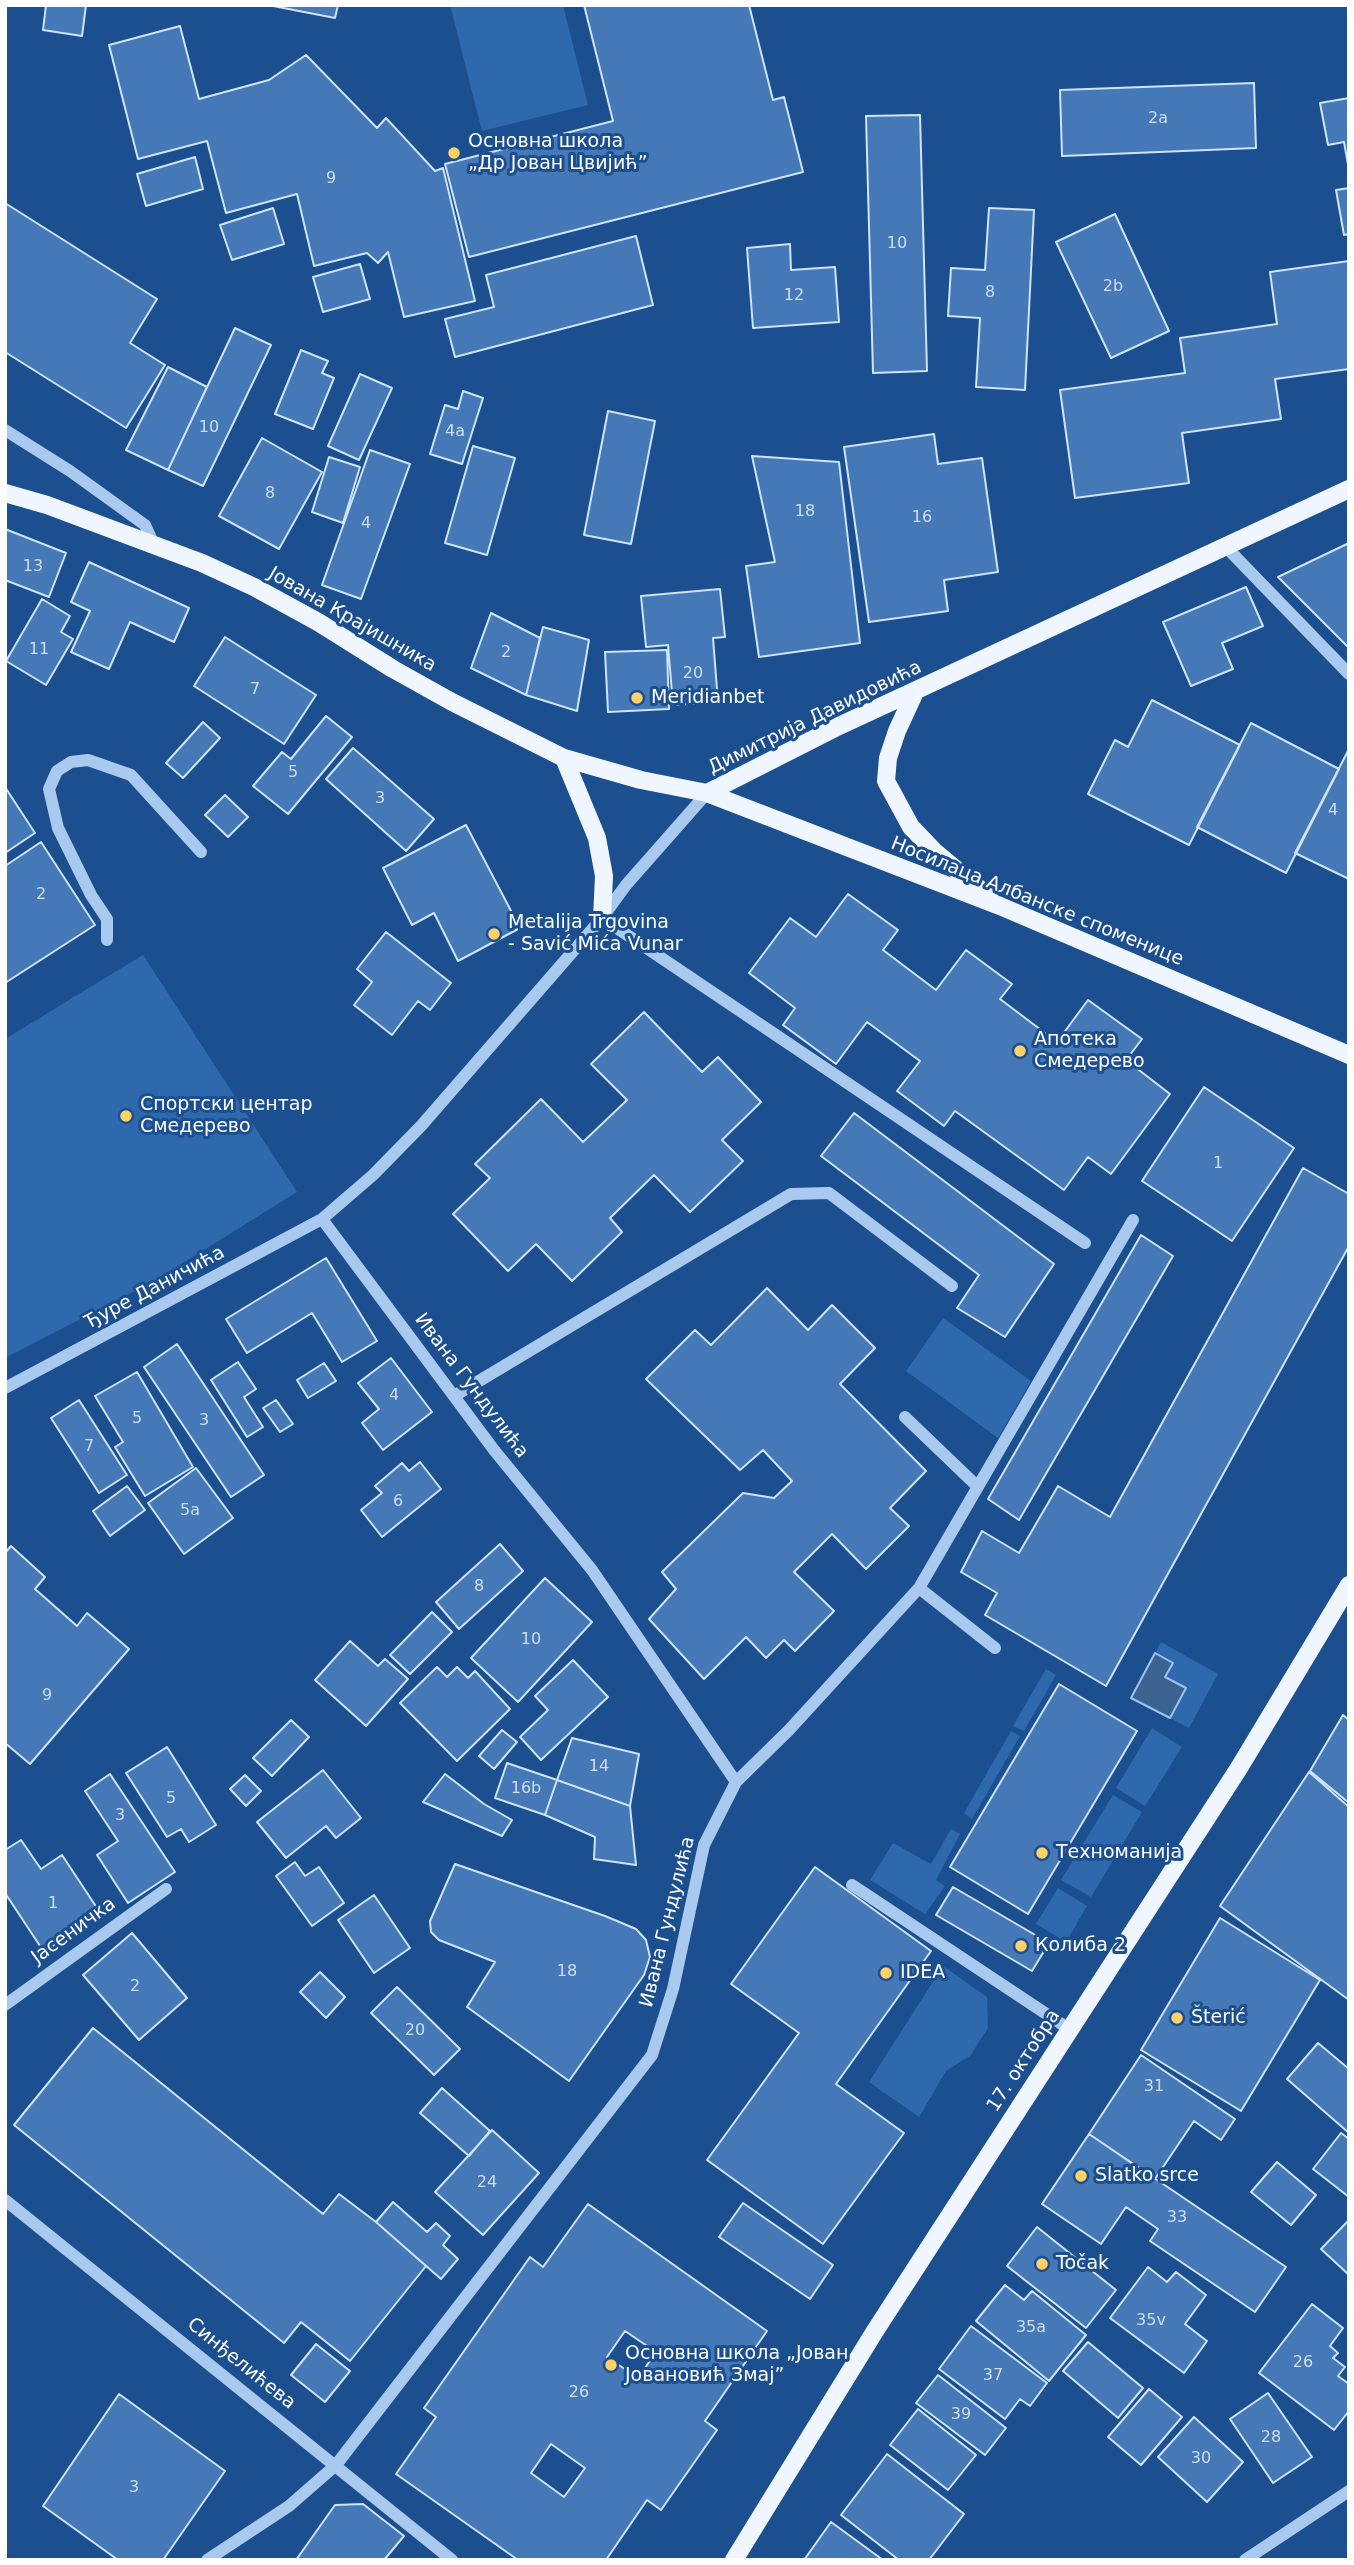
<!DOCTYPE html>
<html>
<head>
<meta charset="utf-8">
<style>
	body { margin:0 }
	#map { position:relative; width:1354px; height:2565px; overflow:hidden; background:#1b4f8f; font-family:"DejaVu Sans",sans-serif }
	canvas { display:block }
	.frame { position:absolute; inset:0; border:7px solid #fff; pointer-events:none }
</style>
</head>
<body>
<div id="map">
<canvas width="1354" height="2565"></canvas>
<div class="frame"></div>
</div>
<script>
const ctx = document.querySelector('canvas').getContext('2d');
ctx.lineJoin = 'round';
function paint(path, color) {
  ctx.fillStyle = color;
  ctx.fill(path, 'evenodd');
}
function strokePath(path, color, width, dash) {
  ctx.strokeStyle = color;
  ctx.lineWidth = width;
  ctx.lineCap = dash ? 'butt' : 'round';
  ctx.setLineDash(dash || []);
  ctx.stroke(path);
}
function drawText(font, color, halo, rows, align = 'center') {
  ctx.font = font + ' "DejaVu Sans",sans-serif';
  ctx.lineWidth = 6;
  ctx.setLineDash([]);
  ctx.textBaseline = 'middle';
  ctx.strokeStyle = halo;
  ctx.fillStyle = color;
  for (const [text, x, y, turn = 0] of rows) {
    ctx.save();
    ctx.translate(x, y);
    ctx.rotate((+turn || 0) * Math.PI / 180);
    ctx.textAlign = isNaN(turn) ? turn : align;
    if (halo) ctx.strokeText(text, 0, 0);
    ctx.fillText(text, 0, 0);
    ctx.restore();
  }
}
paint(new Path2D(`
	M 450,5 L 563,5 L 588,105 L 482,131 Z
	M 143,955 L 297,1192 L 154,1281 L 5,1358 L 5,1039 Z
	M 943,1318 L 1031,1381 L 998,1438 L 906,1371 Z
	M 1161,1642 L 1218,1674 L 1189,1728 L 1170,1718 L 1186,1688 L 1165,1677 L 1173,1663 L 1155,1653 Z
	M 1046,1669 L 1056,1675 L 1024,1731 L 1013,1726 Z
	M 1152,1728 L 1182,1747 L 1145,1806 L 1116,1788 Z
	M 1011,1731 L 1020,1736 L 972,1819 L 964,1813 Z
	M 1113,1795 L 1142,1812 L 1091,1897 L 1061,1880 Z
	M 951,1829 L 960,1834 L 936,1880 L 945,1886 L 925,1914 L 870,1880 L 893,1843 L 931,1864 Z
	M 1058,1888 L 1087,1906 L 1066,1942 L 1036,1924 Z
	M 943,1966 L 987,1997 L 988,2028 L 970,2056 L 946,2071 L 919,2117 L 869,2082 Z`), '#2e69ad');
const water = new Path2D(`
	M 1155,1653 L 1173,1663 L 1165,1677 L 1186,1688 L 1170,1718 L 1131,1698 Z`);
paint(water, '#3c6290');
strokePath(water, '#9cc4f0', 2);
const building = new Path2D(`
	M 46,5 L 86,5 L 82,36 L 43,30 Z
	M 268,5 L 338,5 L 335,18 Z
	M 584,5 L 749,5 L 773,100 L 784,97 L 803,172 L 469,257 L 445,164 L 613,121 Z
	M 180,26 L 199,99 L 269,80 L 306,55 L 377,128 L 386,118 L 435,171 L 443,168 L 475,301 L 404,317 L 388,252 L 378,263 L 367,253 L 314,266 L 297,194 L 226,213 L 207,141 L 138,159 L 109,45 Z
	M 1254,83 L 1256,148 L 1062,156 L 1060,90 Z
	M 1349,98 L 1349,170 L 1344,142 L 1328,145 L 1320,103 Z
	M 920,115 L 927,371 L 873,373 L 866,116 Z
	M 195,157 L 203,189 L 146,206 L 137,174 Z
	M 1349,188 L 1349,234 L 1344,235 L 1336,190 Z
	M 5,203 L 157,299 L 130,343 L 165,365 L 126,428 L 5,352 Z
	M 273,208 L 284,244 L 232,260 L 220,225 Z
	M 989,208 L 1034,210 L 1025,390 L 976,387 L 980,318 L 948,316 L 951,268 L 985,270 Z
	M 1115,214 L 1169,331 L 1111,358 L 1056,242 Z
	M 636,236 L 653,305 L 455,357 L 445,319 L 494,307 L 486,275 Z
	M 790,244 L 791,270 L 835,267 L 839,322 L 753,328 L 747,248 Z
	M 1349,261 L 1349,369 L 1275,379 L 1281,419 L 1182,433 L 1189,483 L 1075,498 L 1060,390 L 1185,373 L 1180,338 L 1277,324 L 1270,272 Z
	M 360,264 L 370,299 L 323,312 L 313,277 Z
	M 235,328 L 271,345 L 203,486 L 168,470 Z
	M 301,350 L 328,361 L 322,373 L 334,378 L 313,429 L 275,414 Z
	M 168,367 L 207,387 L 168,470 L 126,450 Z
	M 360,374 L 392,388 L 359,460 L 328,446 Z
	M 463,391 L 483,398 L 462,464 L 430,454 L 445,405 L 458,409 Z
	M 608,411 L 655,421 L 631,544 L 584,535 Z
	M 934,434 L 938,464 L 982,458 L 998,572 L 944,580 L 948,611 L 869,622 L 844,447 Z
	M 262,438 L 322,472 L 279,549 L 219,516 Z
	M 473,446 L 515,458 L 487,555 L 445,543 Z
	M 370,450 L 410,464 L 361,599 L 322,585 Z
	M 752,456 L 839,462 L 860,643 L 759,657 L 746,566 L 775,562 Z
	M 329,457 L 360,467 L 343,523 L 312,512 Z
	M 5,529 L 66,553 L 49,597 L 5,580 Z
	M 1349,543 L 1349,648 L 1278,577 Z
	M 89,562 L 189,608 L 174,642 L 130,622 L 109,669 L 71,652 L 90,611 L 71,602 Z
	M 1246,587 L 1263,626 L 1222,643 L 1233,669 L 1191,686 L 1163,622 Z
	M 720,589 L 725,637 L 713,638 L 718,702 L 673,705 L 668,645 L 646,647 L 641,596 Z
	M 42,599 L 70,616 L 61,632 L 73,639 L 46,685 L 6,661 Z
	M 491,613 L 540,638 L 526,695 L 471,668 Z
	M 543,627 L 589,640 L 577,711 L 526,695 Z
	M 225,637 L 316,695 L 284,744 L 194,686 Z
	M 667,650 L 669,709 L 608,712 L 605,652 Z
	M 1152,700 L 1240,745 L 1189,845 L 1088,794 L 1115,740 L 1128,747 Z
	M 326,716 L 352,737 L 288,814 L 253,786 L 282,752 L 291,759 Z
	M 203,722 L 220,738 L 183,778 L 166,763 Z
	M 1251,723 L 1339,769 L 1286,873 L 1197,827 Z
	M 353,748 L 434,819 L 406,851 L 326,779 Z
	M 1349,749 L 1349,879 L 1295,853 Z
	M 5,787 L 35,833 L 5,853 Z
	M 225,795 L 248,817 L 228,837 L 205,815 Z
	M 466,825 L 520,928 L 458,961 L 434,913 L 412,925 L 383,868 Z
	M 41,842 L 95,925 L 5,983 L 5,866 Z
	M 848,894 L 898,930 L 883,950 L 936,990 L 966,950 L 1012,984 L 1000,999 L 1057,1042 L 1088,1000 L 1142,1039 L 1126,1060 L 1170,1094 L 1111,1174 L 1088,1157 L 1064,1190 L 955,1111 L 944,1126 L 897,1091 L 920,1061 L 867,1022 L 836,1064 L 783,1025 L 795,1008 L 749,973 L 790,918 L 816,937 Z
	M 386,932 L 451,983 L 430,1010 L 418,1001 L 392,1035 L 354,1005 L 372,982 L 357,969 Z
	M 644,1012 L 702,1072 L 718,1057 L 761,1102 L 722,1140 L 743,1161 L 690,1212 L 654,1175 L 610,1218 L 622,1232 L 572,1281 L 536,1244 L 508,1271 L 453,1214 L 490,1178 L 475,1164 L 541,1099 L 583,1142 L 627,1100 L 591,1064 Z
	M 1204,1087 L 1294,1148 L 1232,1241 L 1142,1181 Z
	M 854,1113 L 1054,1264 L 1005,1337 L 957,1308 L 979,1275 L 821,1156 Z
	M 1303,1168 L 1349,1194 L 1349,1246 L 1106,1686 L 985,1615 L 997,1593 L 961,1572 L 982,1531 L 1019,1553 L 1058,1486 L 1110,1517 Z
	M 1141,1235 L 1173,1256 L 1019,1520 L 988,1499 Z
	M 326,1258 L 377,1341 L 342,1362 L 312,1313 L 247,1353 L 226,1319 Z
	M 767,1288 L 808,1330 L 832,1305 L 875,1348 L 840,1384 L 926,1471 L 890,1508 L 909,1526 L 866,1569 L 832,1534 L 794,1572 L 834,1611 L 795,1651 L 784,1640 L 766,1658 L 746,1637 L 704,1679 L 649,1619 L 676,1589 L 662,1572 L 743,1493 L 774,1498 L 792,1481 L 763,1450 L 740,1470 L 646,1379 L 695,1330 L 711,1345 Z
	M 177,1344 L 264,1475 L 231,1497 L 144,1367 Z
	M 391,1358 L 432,1412 L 383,1450 L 362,1423 L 379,1409 L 358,1383 Z
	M 238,1362 L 256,1389 L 244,1397 L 263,1427 L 247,1437 L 211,1380 Z
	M 324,1363 L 336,1381 L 308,1398 L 297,1380 Z
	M 137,1372 L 193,1467 L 145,1496 L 115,1447 L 123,1442 L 95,1396 Z
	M 79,1400 L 127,1475 L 99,1493 L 51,1418 Z
	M 276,1400 L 293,1424 L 280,1432 L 263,1408 Z
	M 420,1462 L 441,1489 L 382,1537 L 361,1510 L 382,1493 L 375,1486 L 402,1463 L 409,1471 Z
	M 196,1468 L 233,1518 L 184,1554 L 148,1503 Z
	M 127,1486 L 145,1510 L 110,1536 L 93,1511 Z
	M 500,1544 L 523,1571 L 459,1629 L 436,1602 Z
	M 11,1546 L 45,1577 L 35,1589 L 77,1626 L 87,1613 L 129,1649 L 30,1764 L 5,1743 L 5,1553 Z
	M 545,1578 L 592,1622 L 518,1702 L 471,1658 Z
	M 432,1612 L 452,1632 L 410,1674 L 390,1655 Z
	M 350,1641 L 378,1666 L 385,1659 L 408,1679 L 366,1726 L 315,1680 Z
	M 573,1660 L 608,1697 L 541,1760 L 520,1737 L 548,1710 L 535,1696 Z
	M 437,1667 L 447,1677 L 457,1667 L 468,1678 L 475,1671 L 510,1709 L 457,1761 L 400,1703 Z
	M 1059,1684 L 1137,1731 L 1028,1914 L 950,1867 Z
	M 1343,1715 L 1349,1720 L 1349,1803 L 1310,1771 Z
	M 291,1720 L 309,1737 L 272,1776 L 253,1758 Z
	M 502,1730 L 517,1742 L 494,1769 L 479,1756 Z
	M 572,1738 L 639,1754 L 630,1806 L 557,1780 Z
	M 167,1747 L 216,1825 L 189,1842 L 181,1829 L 167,1837 L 126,1773 Z
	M 507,1763 L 557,1780 L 545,1815 L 495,1798 Z
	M 323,1770 L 361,1818 L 336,1838 L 326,1826 L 286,1858 L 257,1822 Z
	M 1309,1772 L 1349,1807 L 1349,2000 L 1220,1906 Z
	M 110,1774 L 175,1872 L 128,1903 L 97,1855 L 118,1841 L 85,1791 Z
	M 445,1774 L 484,1804 L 512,1820 L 502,1836 L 423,1802 Z
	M 245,1775 L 261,1791 L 246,1806 L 230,1789 Z
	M 557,1780 L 630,1806 L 636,1865 L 594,1859 L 595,1837 L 545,1815 Z
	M 21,1840 L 41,1869 L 62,1855 L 101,1914 L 44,1952 L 5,1893 L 5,1850 Z
	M 295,1862 L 305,1876 L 319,1867 L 344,1903 L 312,1926 L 276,1876 Z
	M 455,1864 L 605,1916 L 636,1929 L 646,1940 L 650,1957 L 644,1975 L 569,2081 L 467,2007 L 495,1962 L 439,1940 L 431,1932 L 430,1921 Z
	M 815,1867 L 931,1951 L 836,2084 L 904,2133 L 823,2244 L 707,2160 L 799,2033 L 731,1984 Z
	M 953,1887 L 1049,1943 L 1032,1971 L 936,1915 Z
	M 374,1895 L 410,1948 L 374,1973 L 338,1920 Z
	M 1220,1918 L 1320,1980 L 1241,2111 L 1141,2050 Z
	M 132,1933 L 187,1998 L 139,2040 L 83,1975 Z
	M 320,1972 L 345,1997 L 326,2018 L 300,1992 Z
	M 397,1987 L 460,2049 L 434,2075 L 371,2013 Z
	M 93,2028 L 323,2214 L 339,2194 L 376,2222 L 426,2266 L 350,2361 L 301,2322 L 284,2343 L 14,2125 Z
	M 1318,2043 L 1349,2069 L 1349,2133 L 1287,2079 Z
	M 1141,2055 L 1235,2119 L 1221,2140 L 1194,2121 L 1155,2179 L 1089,2134 Z
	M 442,2088 L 490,2131 L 469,2156 L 420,2113 Z
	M 492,2130 L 539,2173 L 483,2235 L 435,2192 Z
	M 1341,2133 L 1349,2139 L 1349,2197 L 1313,2169 Z
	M 1089,2134 L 1286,2267 L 1255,2312 L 1150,2241 L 1158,2229 L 1126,2207 L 1101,2244 L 1042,2204 Z
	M 1277,2162 L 1316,2195 L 1291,2225 L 1251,2192 Z
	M 393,2202 L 427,2232 L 436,2223 L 450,2236 L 443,2245 L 458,2259 L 441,2279 L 376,2222 Z
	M 743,2203 L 833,2265 L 810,2299 L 719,2237 Z
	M 588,2204 L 767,2331 L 705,2421 L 717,2430 L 661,2510 L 647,2500 L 606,2560 L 518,2560 L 396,2474 L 436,2417 L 424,2408 L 530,2257 L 543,2267 ZM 625,2331 L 656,2352 L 638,2378 L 607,2357 ZM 551,2444 L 585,2468 L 564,2497 L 531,2473 Z
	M 1348,2221 L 1349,2221 L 1349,2275 L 1321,2249 Z
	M 1037,2227 L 1116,2290 L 1086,2328 L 1007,2266 Z
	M 1148,2267 L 1167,2282 L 1176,2272 L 1206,2295 L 1185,2324 L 1207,2341 L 1184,2373 L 1110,2318 Z
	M 1005,2285 L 1024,2300 L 1032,2291 L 1086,2335 L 1049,2381 L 976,2321 Z
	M 1312,2304 L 1343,2328 L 1330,2346 L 1338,2353 L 1333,2358 L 1345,2367 L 1338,2376 L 1349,2384 L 1349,2411 L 1334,2430 L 1259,2373 Z
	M 971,2326 L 1047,2383 L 1030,2406 L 1020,2399 L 1005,2419 L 939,2369 Z
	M 1088,2342 L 1143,2388 L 1118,2418 L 1063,2371 Z
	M 316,2344 L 350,2371 L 325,2402 L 291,2375 Z
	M 938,2375 L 1006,2428 L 985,2455 L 916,2403 Z
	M 1149,2389 L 1182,2417 L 1141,2465 L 1108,2437 Z
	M 1268,2393 L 1312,2457 L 1273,2483 L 1230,2419 Z
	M 119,2394 L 225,2471 L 163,2560 L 118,2560 L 43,2506 Z
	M 918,2409 L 976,2455 L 948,2490 L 890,2445 Z
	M 1194,2417 L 1243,2462 L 1207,2502 L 1158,2457 Z
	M 887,2454 L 964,2514 L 929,2560 L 899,2560 L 841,2515 Z
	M 363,2504 L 404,2536 L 384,2560 L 296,2560 L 335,2505 Z
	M 831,2522 L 883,2560 L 804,2560 Z`);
paint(building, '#4478b7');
strokePath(building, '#cfe3fa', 2);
strokePath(new Path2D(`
	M 5,430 L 70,471 L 145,525 L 154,545
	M 1225,546 L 1349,674
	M 602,918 L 1085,1243
	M 107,940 L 107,919 L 91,895 L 58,828 L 49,789 L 57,771 L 71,762 L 88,760 L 131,775 L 201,852
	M 322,1219 L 494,1450 L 592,1570 L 736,1782
	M 5,1388 L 322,1219 L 373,1175 L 421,1126 L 602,918 L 626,885 L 707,793
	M 454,1396 L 791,1194 L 829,1193 L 952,1286
	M 905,1417 L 978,1487
	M 919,1588 L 995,1648
	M 852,1885 L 1069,2029
	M 5,2005 L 166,1889
	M 5,2200 L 452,2560
	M 207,2560 L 289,2506 L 336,2465 L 652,2055 L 673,1989 L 704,1845 L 736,1782 L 789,1730 L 919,1588 L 1133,1220
	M 1245,2560 L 1349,2491`), '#a9c9ee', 12);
strokePath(new Path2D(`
	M 5,493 L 47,505 L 202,563 L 254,587 L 318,622 L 393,669 L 452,702 L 564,758 L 641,780 L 707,793 L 1000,906 L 1349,1055
	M 915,692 L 897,731 L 888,758 L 886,781 L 911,827 L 935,852 L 989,897
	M 564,758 L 597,838 L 604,876 L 602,918
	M 707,793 L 839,726 L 1349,489
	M 734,2560 L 875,2331 L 1239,1768 L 1349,1585`), '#f0f6ff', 18);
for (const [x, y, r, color] of [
	[454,153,7,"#ffd166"],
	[637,698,7,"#ffd166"],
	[494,934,7,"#ffd166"],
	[1020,1051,7,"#ffd166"],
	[126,1116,7,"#ffd166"],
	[1042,1853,7,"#ffd166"],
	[1021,1946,7,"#ffd166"],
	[886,1973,7,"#ffd166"],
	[1177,2018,7,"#ffd166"],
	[1081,2176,7,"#ffd166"],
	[1042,2264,7,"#ffd166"],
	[611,2365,7,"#ffd166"]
]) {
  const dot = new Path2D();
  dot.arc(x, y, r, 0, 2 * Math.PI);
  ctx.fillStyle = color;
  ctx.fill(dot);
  strokePath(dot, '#1b4f8f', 2.5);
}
drawText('16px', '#d0dded', null, [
	["2a",1158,119],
	["9",331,179],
	["10",897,244],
	["2b",1113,287],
	["8",990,293],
	["12",794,296],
	["10",209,428],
	["4a",455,432],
	["8",270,494],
	["18",805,512],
	["16",922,518],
	["4",366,524],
	["13",33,567],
	["11",39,650],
	["2",506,653],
	["20",693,674],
	["7",255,690],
	["5",293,773],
	["3",380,799],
	["4",1333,811],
	["2",41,895],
	["1",1218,1164],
	["4",394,1396],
	["5",137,1419],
	["3",204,1421],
	["7",89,1447],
	["6",398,1502],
	["5a",190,1511],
	["8",479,1587],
	["10",531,1640],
	["9",47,1696],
	["14",599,1767],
	["16b",526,1789],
	["5",171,1799],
	["3",120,1816],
	["1",53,1904],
	["18",567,1972],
	["2",135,1987],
	["20",415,2031],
	["31",1154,2087],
	["24",487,2183],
	["33",1177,2218],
	["35v",1151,2321],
	["35a",1031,2328],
	["26",1303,2363],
	["37",993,2376],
	["26",579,2393],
	["39",961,2415],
	["28",1271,2438],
	["30",1201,2459],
	["3",134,2488]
]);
drawText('19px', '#fff', '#1b4f8f', [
	["Основна школа",468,142],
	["„Др Јован Цвијић”",468,164],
	["Meridianbet",651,698],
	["Metalija Trgovina",508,923],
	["- Savić Mića Vunar",508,945],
	["Апотека",1034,1040],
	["Смедерево",1034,1062],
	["Спортски центар",140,1105],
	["Смедерево",140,1127],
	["Техноманија",1056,1853],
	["Колиба 2",1035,1946],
	["IDEA",900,1973],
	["Šterić",1191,2018],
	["Slatko srce",1095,2176],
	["Točak",1056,2264],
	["Основна школа „Јован",625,2354],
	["Јовановић Змај”",625,2376]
], 'left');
drawText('19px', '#fff', '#1b4f8f', [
	["Јована Крајишника",352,620,30],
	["Димитрија Давидовића",815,718,-26],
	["Носилаца Албанске споменице",1037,902,22],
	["Ђуре Даничића",155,1288,-28],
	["Ивана Гундулића",471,1386,53],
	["Ивана Гундулића",668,1922,-76],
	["Јасеничка",74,1931,-36],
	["17. октобра",1024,2061,-57],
	["Синђелићева",241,2364,39]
]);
</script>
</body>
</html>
